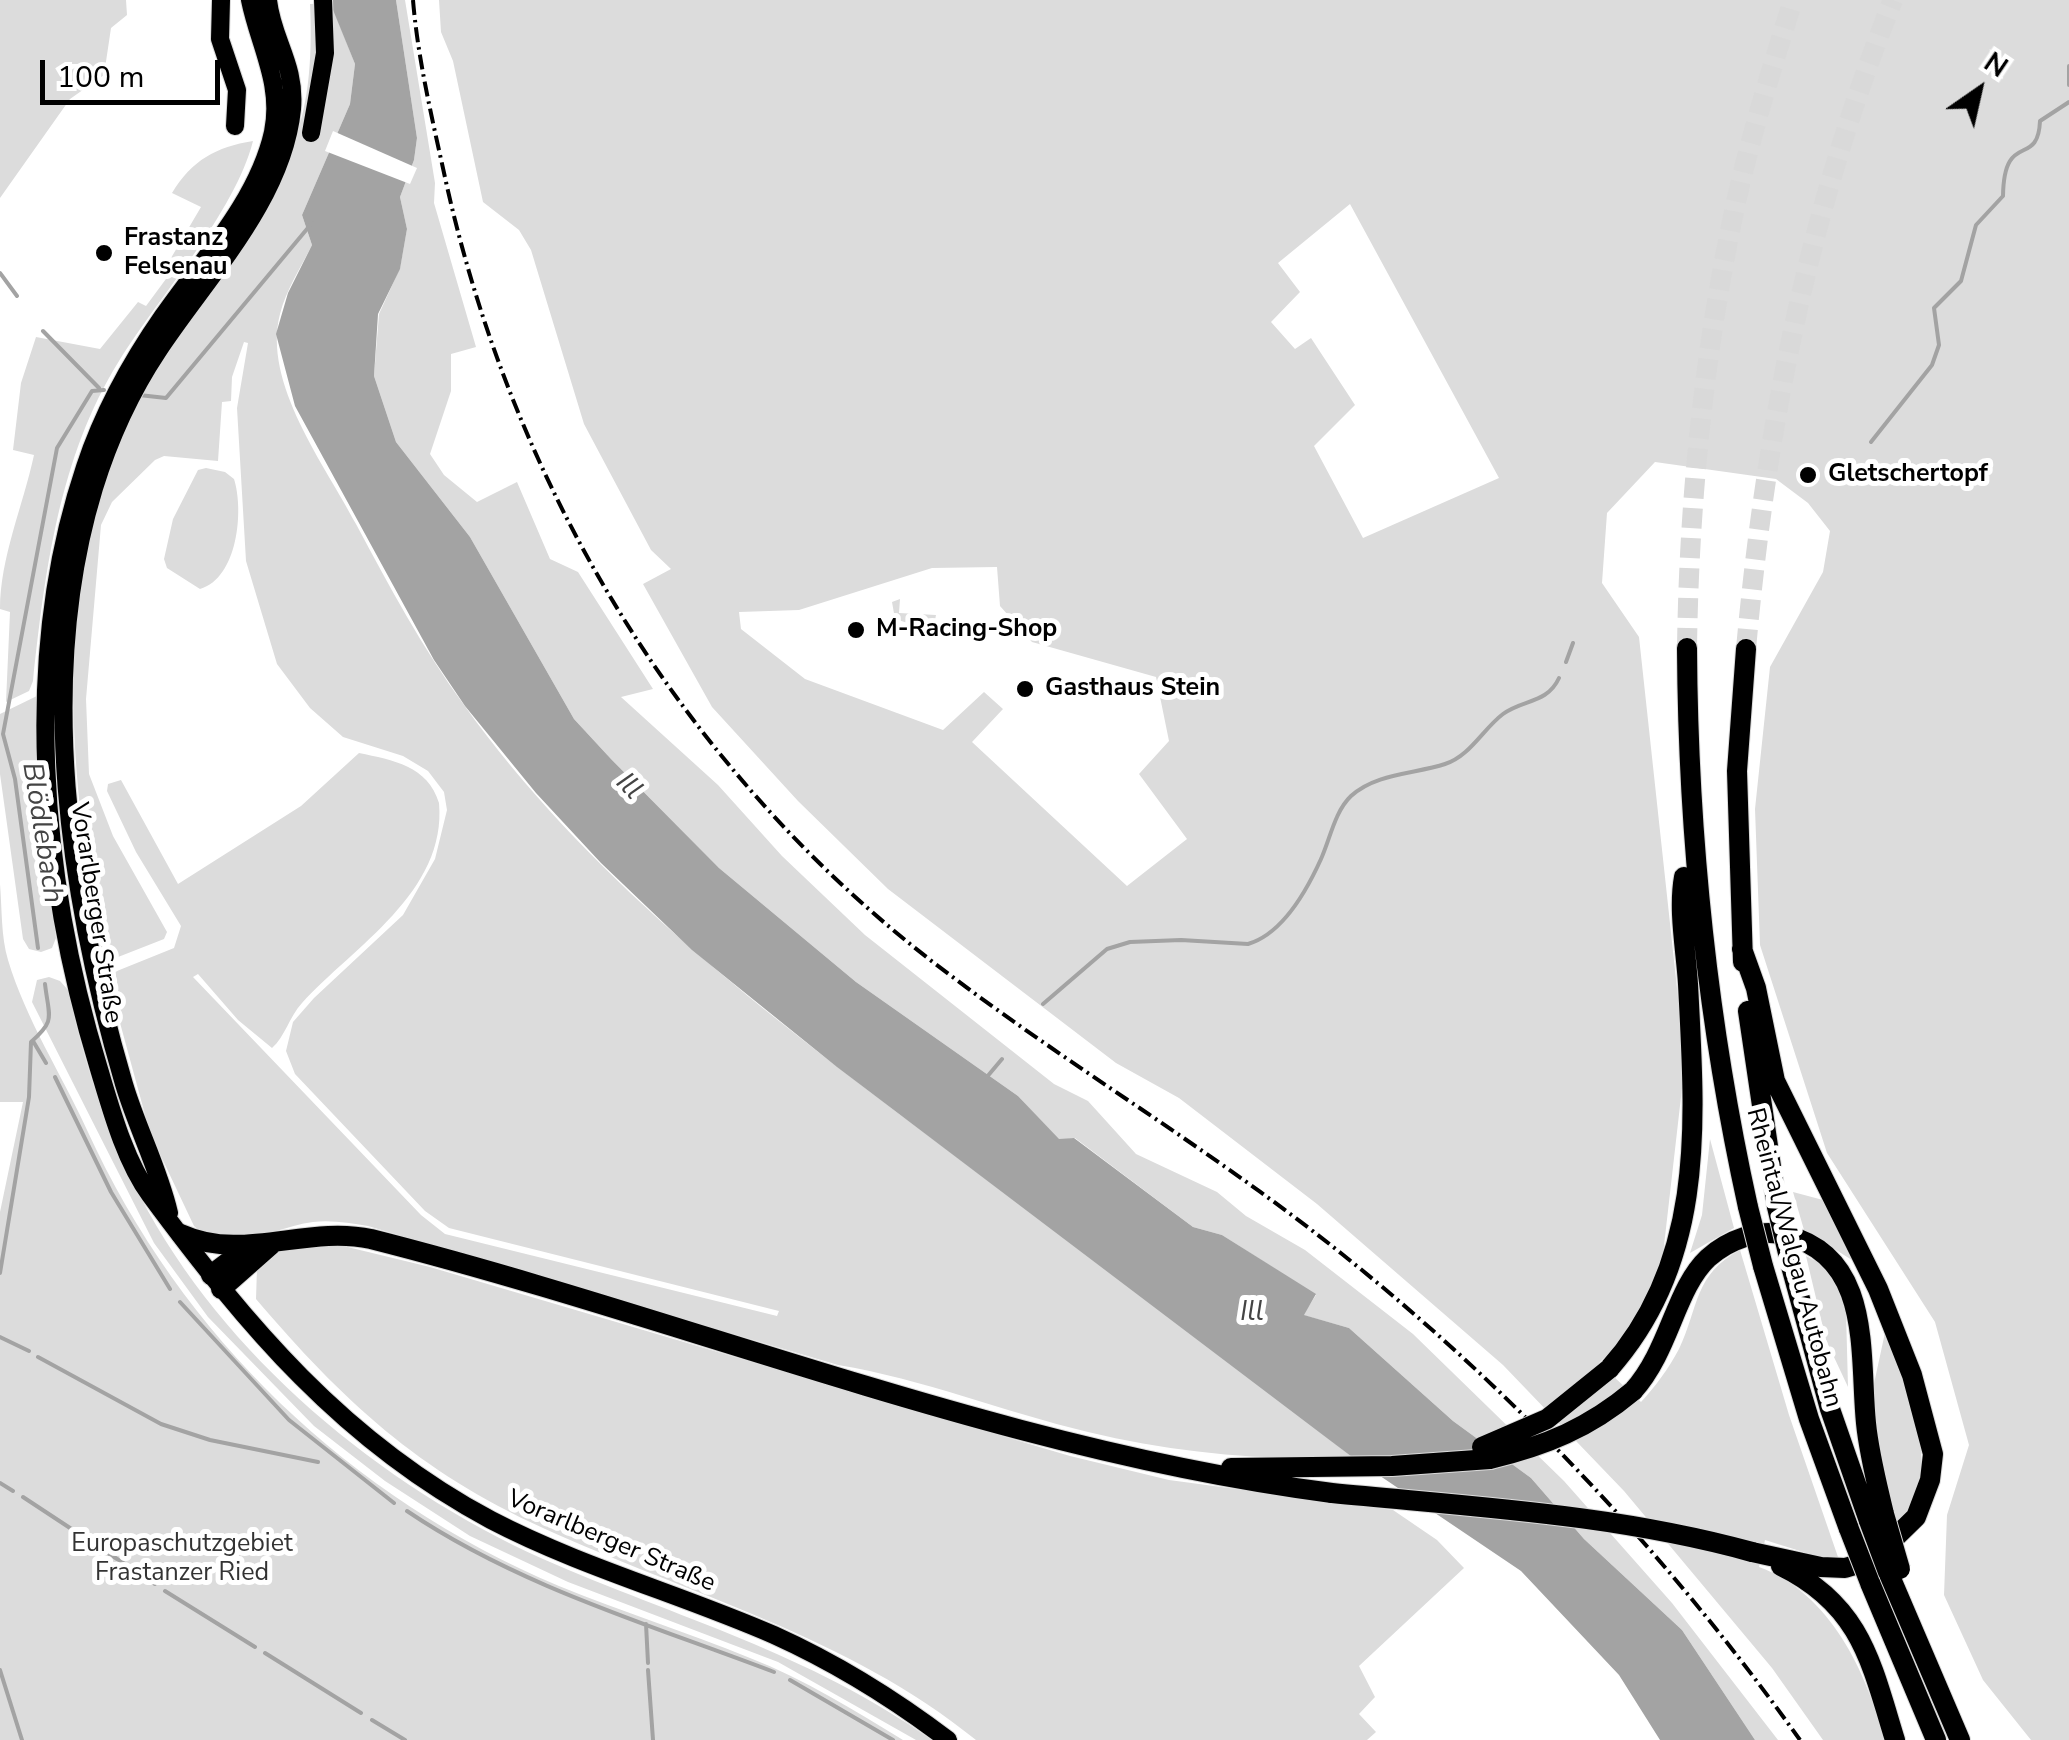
<!DOCTYPE html>
<html>
<head>
<meta charset="utf-8">
<style>
	body { margin:0 }
	#map { position:relative; width:2069px; height:1740px; overflow:hidden; background:#fff; font-family:"Nunito Sans",sans-serif }
	canvas { display:block }
	.north { position:absolute; left:1929px; top:40px; width:100px; height:100px; -webkit-text-stroke:8px #fff; paint-order:stroke; rotate:34deg; font-size:28px; font-weight:700; line-height:40px; text-align:center; color:#000 }
	.north::after { content:''; display:block; margin:auto; width:35px; height:45px; background:#000; clip-path:polygon(50% 0,100% 100%,50% 72%,0 100%) }
	.scale { position:absolute; left:40px; top:60px; width:180px; height:45px; box-sizing:border-box; border:5px solid #000; border-top:0; padding-left:12px; font-size:30px; line-height:35px; white-space:nowrap; color:#000; -webkit-text-stroke:8px #fff; paint-order:stroke }
</style>
</head>
<body>
<div id="map">
<canvas width="2069" height="1740"></canvas>
<div class="north">N</div>
<div class="scale">100 m</div>
</div>
<script>
const ctx = document.querySelector('canvas').getContext('2d');
ctx.lineJoin = 'round';
function paint(path, color) {
  ctx.fillStyle = color;
  ctx.fill(path, 'evenodd');
}
function strokePath(path, color, width, dash) {
  ctx.strokeStyle = color;
  ctx.lineWidth = width;
  ctx.lineCap = dash ? 'butt' : 'round';
  ctx.setLineDash(dash || []);
  ctx.stroke(path);
}
function drawText(font, color, halo, rows, align = 'center') {
  ctx.font = font + ' "Nunito Sans",sans-serif';
  ctx.lineWidth = 10;
  ctx.setLineDash([]);
  ctx.textBaseline = 'middle';
  ctx.strokeStyle = halo;
  ctx.fillStyle = color;
  for (const [text, x, y, turn = 0] of rows) {
    ctx.save();
    ctx.translate(x, y);
    ctx.rotate((+turn || 0) * Math.PI / 180);
    ctx.textAlign = isNaN(turn) ? turn : align;
    if (halo) ctx.strokeText(text, 0, 0);
    ctx.fillText(text, 0, 0);
    ctx.restore();
  }
}
paint(new Path2D(`
	M 0,0 L 126,0 L 127,15 L 111,28 L 104,75 L 70,99 L 0,198 Z
	M 396,0 L 405,0 L 435,183 L 434,203 L 476,347 L 451,354 L 451,391 L 430,454 L 444,475 L 477,502 L 517,482 L 550,559 L 578,572 L 653,689 L 621,697 L 718,785 L 782,856 L 865,935 L 1054,1084 L 1088,1101 L 1136,1154 L 1217,1192 L 1246,1216 L 1305,1250 L 1413,1334 L 1564,1481 L 1672,1603 L 1778,1740 L 1755,1740 L 1682,1630 L 1584,1539 L 1531,1478 L 1453,1421 L 1349,1328 L 1303,1315 L 1316,1295 L 1222,1235 L 1193,1227 L 1075,1138 L 1059,1140 L 1018,1096 L 856,982 L 719,868 L 611,759 L 574,719 L 470,537 L 396,442 L 374,376 L 379,314 L 400,268 L 407,229 L 400,197 L 414,160 L 417,138 Z
	M 439,0 L 2069,0 L 2069,1740 L 2031,1740 L 1983,1680 L 1944,1595 L 1947,1515 L 1969,1445 L 1935,1322 L 1827,1153 L 1760,945 L 1755,809 L 1770,667 L 1823,572 L 1830,531 L 1808,503 L 1776,479 L 1655,462 L 1607,513 L 1602,583 L 1639,637 L 1685,1062 L 1662,1263 L 1629,1333 L 1599,1363 L 1641,1402 C 1655,1387 1669,1368 1679,1349 C 1699,1307 1694,1274 1740,1250 L 1789,1415 L 1838,1557 L 1819,1557 L 1765,1540 L 1759,1567 C 1830,1593 1867,1672 1884,1740 L 1823,1740 L 1772,1668 L 1624,1491 L 1503,1365 L 1317,1204 L 1179,1098 L 1116,1063 L 888,889 L 798,801 L 712,707 L 643,584 L 671,569 L 651,550 L 584,424 L 531,250 L 519,230 L 483,202 L 453,61 L 441,32 ZM 1350,204 L 1499,478 L 1363,538 L 1314,446 L 1355,405 L 1311,338 L 1295,349 L 1271,322 L 1300,292 L 1278,263 ZM 997,567 L 1000,606 L 1032,642 L 1156,677 L 1169,741 L 1139,774 L 1187,839 L 1127,886 L 972,742 L 1003,709 L 984,692 L 943,730 L 805,679 L 741,629 L 739,612 L 799,610 L 932,568 Z
	M 331,3 L 355,64 L 350,104 L 302,215 L 312,245 C 301,267 286,290 280,314 C 262,383 325,465 356,524 C 389,586 423,649 464,705 C 584,873 751,1002 914,1125 C 1060,1235 1208,1343 1352,1457 C 1263,1461 1176,1453 1088,1432 C 1004,1412 923,1379 838,1365 L 368,1226 C 350,1223 332,1220 313,1222 C 277,1226 225,1258 194,1226 L 150,1133 L 107,975 L 174,948 L 181,926 L 136,852 L 107,791 L 108,784 L 121,780 L 178,884 L 301,806 L 359,753 C 393,760 428,766 439,803 C 447,892 353,947 302,1003 C 289,1017 285,1037 272,1048 L 238,1020 L 198,974 L 193,977 L 421,1215 L 445,1234 L 777,1316 L 779,1311 L 449,1228 L 425,1211 L 295,1074 L 286,1051 L 293,1022 L 314,998 L 403,915 L 435,859 L 447,810 L 444,792 L 428,771 L 403,756 L 343,737 L 310,708 L 277,664 L 246,561 L 237,408 L 248,343 L 244,342 L 232,377 L 231,401 L 222,402 L 218,461 L 164,456 L 155,460 L 112,502 L 101,525 L 86,699 L 89,774 L 113,836 L 167,932 L 164,939 L 113,959 L 102,952 C 70,781 50,588 126,424 C 172,327 247,240 292,145 C 311,104 312,46 310,4 Z
	M 253,141 C 235,212 159,297 119,361 C 59,457 45,571 33,681 L 29,691 L 6,702 L 10,612 L 0,609 C 0,558 23,506 34,455 L 13,450 L 21,383 L 36,337 L 100,349 L 138,302 L 146,306 L 177,264 L 171,258 L 201,207 L 172,193 C 192,160 216,147 253,141 Z
	M 206,468 L 225,472 L 234,479 C 244,510 238,578 200,589 L 167,568 L 164,559 L 173,519 L 198,470 Z
	M 900,599 L 899,613 L 936,615 L 933,631 L 895,619 L 892,602 Z
	M 41,694 L 38,797 L 56,938 L 52,948 L 41,952 L 29,949 L 23,939 L 0,774 L 0,714 Z
	M 0,884 C 2,908 1,937 8,960 C 26,1020 61,1073 87,1130 C 182,1338 349,1497 559,1586 C 622,1612 687,1632 750,1658 C 804,1679 854,1710 903,1740 L 0,1740 L 0,1212 L 23,1102 L 0,1102 Z
	M 49,977 L 60,981 L 68,990 C 84,1062 106,1131 140,1196 C 223,1356 381,1486 543,1559 C 680,1619 807,1652 932,1740 L 916,1740 L 778,1662 L 568,1582 L 470,1536 L 385,1481 L 314,1426 L 208,1317 L 154,1243 L 32,1002 L 37,980 Z
	M 1710,1139 L 1734,1228 L 1690,1253 L 1702,1215 Z
	M 1793,1192 L 1823,1200 L 1852,1260 L 1804,1230 Z
	M 331,1243 L 430,1267 L 1070,1456 L 1169,1480 L 1393,1510 L 1437,1540 L 1464,1568 L 1359,1666 L 1375,1697 L 1359,1714 L 1376,1732 L 1367,1740 L 976,1740 C 848,1636 690,1595 543,1528 C 418,1471 343,1401 256,1299 L 257,1268 L 281,1250 Z
	M 1806,1256 L 1830,1268 L 1846,1312 L 1848,1387 L 1826,1340 Z
	M 1886,1328 L 1921,1433 L 1921,1490 L 1898,1528 L 1883,1471 L 1872,1393 Z`), '#dcdcdc');
paint(new Path2D(`
	M 329,0 L 396,0 L 417,138 L 414,160 L 400,197 L 407,229 L 400,269 L 378,314 L 374,376 L 396,442 L 470,537 L 574,719 L 611,759 L 719,868 L 856,982 L 1018,1096 L 1059,1139 L 1074,1138 L 1193,1227 L 1222,1235 L 1316,1294 L 1304,1315 L 1349,1328 L 1453,1421 L 1531,1478 L 1584,1539 L 1682,1630 L 1755,1740 L 1660,1740 L 1619,1675 L 1521,1571 L 1352,1457 L 837,1067 L 692,950 L 601,863 L 536,793 L 465,706 L 434,660 L 295,406 L 276,334 L 288,293 L 312,245 L 302,215 L 350,104 L 355,64 Z`), '#a3a3a3');
paint(new Path2D(`
	M 333,131 L 417,168 L 410,184 L 325,151 Z`), '#fff');
strokePath(new Path2D(`
	M 2069,66 L 2069,85
	M 0,273 L 17,296
	M 43,331 L 99,388
	M 139,395 L 166,398 L 312,223
	M 1871,442 L 1932,365 L 1939,345 L 1934,308 L 1961,281 L 1976,225 L 2003,196 C 2004,129 2038,169 2040,121 L 2069,102
	M 1566,662 L 1573,643
	M 38,948 L 15,779 L 3,734 L 57,448 L 92,391 L 104,390
	M 1043,1004 L 1107,949 L 1130,942 L 1181,940 L 1248,944 C 1282,934 1307,890 1321,859 C 1330,839 1335,811 1351,796 C 1376,773 1415,774 1445,764 C 1470,756 1483,729 1503,714 C 1523,699 1547,704 1559,678
	M 33,1041 L 46,1063
	M 55,1077 L 111,1192 L 170,1289
	M 986,1078 L 1002,1059
	M 0,1273 L 29,1097 L 31,1042 C 56,1020 49,1018 45,984
	M 180,1302 L 289,1420 L 394,1503
	M 0,1337 L 29,1351
	M 38,1357 L 161,1424 L 210,1440 L 318,1462
	M 0,1483 L 13,1491
	M 23,1497 L 155,1584
	M 407,1511 C 518,1586 651,1625 774,1672
	M 165,1591 L 255,1647
	M 646,1624 L 648,1663
	M 265,1653 L 361,1713
	M 0,1670 L 22,1740
	M 648,1670 L 653,1740
	M 790,1680 L 893,1740
	M 372,1720 L 405,1740`), '#a3a3a3', 4);
strokePath(new Path2D(`
	M 1687,648 C 1689,500 1704,351 1735,207 C 1750,137 1772,68 1793,0
	M 1746,649 C 1766,426 1809,209 1893,0`), '#d9d9d9', 20, [20, 10]);
const major = new Path2D(`
	M 221,0 L 220,39 L 237,90 L 235,126
	M 250,0 C 259,45 283,84 273,132 C 258,200 202,260 163,316 C 131,362 103,413 85,467 C 21,657 41,880 99,1069 C 111,1109 125,1161 150,1195 C 247,1326 343,1441 491,1520 C 581,1567 680,1594 774,1635 C 836,1663 894,1699 948,1740
	M 311,133 L 325,53 L 323,0
	M 169,1213 C 159,1169 137,1128 124,1084 C 69,897 36,678 94,488 C 109,440 130,393 158,351 C 206,278 283,200 292,109 C 296,64 272,40 268,0`);
const highway = new Path2D(`
	M 1687,648 C 1688,837 1707,1021 1748,1207
	M 1742,949 L 1756,988 L 1775,1081 L 1878,1289 L 1912,1375 L 1933,1454 L 1930,1480 L 1916,1517 L 1872,1560 L 1845,1568 L 1821,1567 L 1752,1552
	M 1743,962 L 1737,771 L 1746,649
	M 1748,1011 L 1777,1207
	M 181,1234 C 243,1262 306,1225 371,1239 C 691,1320 1004,1451 1332,1493
	M 1763,1266 L 1809,1419 L 1849,1529
	M 1791,1266 L 1830,1409 L 1869,1521
	M 211,1275 L 248,1247
	M 221,1289 L 272,1244
	M 1609,1369 C 1707,1259 1695,1121 1688,984 C 1686,951 1678,910 1684,877
	M 1633,1391 C 1670,1350 1675,1289 1708,1258 C 1728,1240 1759,1228 1786,1235 C 1873,1257 1859,1354 1866,1423 C 1869,1454 1877,1484 1884,1514
	M 1231,1468 L 1392,1466 L 1490,1459
	M 1781,1566 C 1861,1605 1871,1662 1895,1740
	M 1889,1574 L 1960,1740
	M 1870,1583 L 1936,1740`);
strokePath(major, '#dbdbdb', 20);
strokePath(highway, '#dbdbdb', 22);
strokePath(major, '#000', 18);
strokePath(highway, '#000', 20);
strokePath(new Path2D(`
	M 413,0 C 418,61 433,122 446,182 C 514,488 681,766 929,959 C 1063,1063 1210,1148 1342,1254 C 1516,1393 1671,1559 1800,1740`), '#000', 4, [15, 5, 2.5, 5]);
const highwayBridge = new Path2D(`
	M 1748,1207 L 1763,1266
	M 1777,1207 L 1791,1266
	M 1482,1447 L 1547,1419 L 1609,1369
	M 1490,1459 C 1545,1446 1589,1428 1633,1391
	M 1332,1493 C 1473,1507 1615,1514 1752,1552
	M 1884,1514 L 1900,1569
	M 1869,1521 L 1888,1572
	M 1849,1529 L 1870,1583`);
strokePath(highwayBridge, '#dbdbdb', 22, []);
strokePath(highwayBridge, '#000', 20);
for (const [x, y, r, color] of [
	[104,253,10,"#000"],
	[1808,475,10,"#000"],
	[856,630,10,"#000"],
	[1025,689,10,"#000"]
]) {
  const dot = new Path2D();
  dot.arc(x, y, r, 0, 2 * Math.PI);
  ctx.fillStyle = color;
  ctx.fill(dot);
  strokePath(dot, '#fff', 4);
}
drawText('bold 25px', '#000', '#fff', [
	["Frastanz",124,239],
	["Felsenau",124,268],
	["Gletschertopf",1828,475],
	["M-Racing-Shop",876,630],
	["Gasthaus Stein",1045,689]
], 'left');
drawText('25px', '#000', '#fff', [
	["Vorarlberger Straße",95,913,81],
	["Rheintal/Walgau Autobahn",1793,1258,75],
	["Vorarlberger Straße",611,1542,23]
]);
drawText('25px', '#333', '#fff', [
	["Europaschutzgebiet",182,1545],
	["Frastanzer Ried",182,1574]
]);
drawText('italic 28px', '#444', '#fff', [
	["Ill",628,787,46],
	["Blödlebach",41,833,81],
	["Ill",1252,1313]
]);
</script>
</body>
</html>
